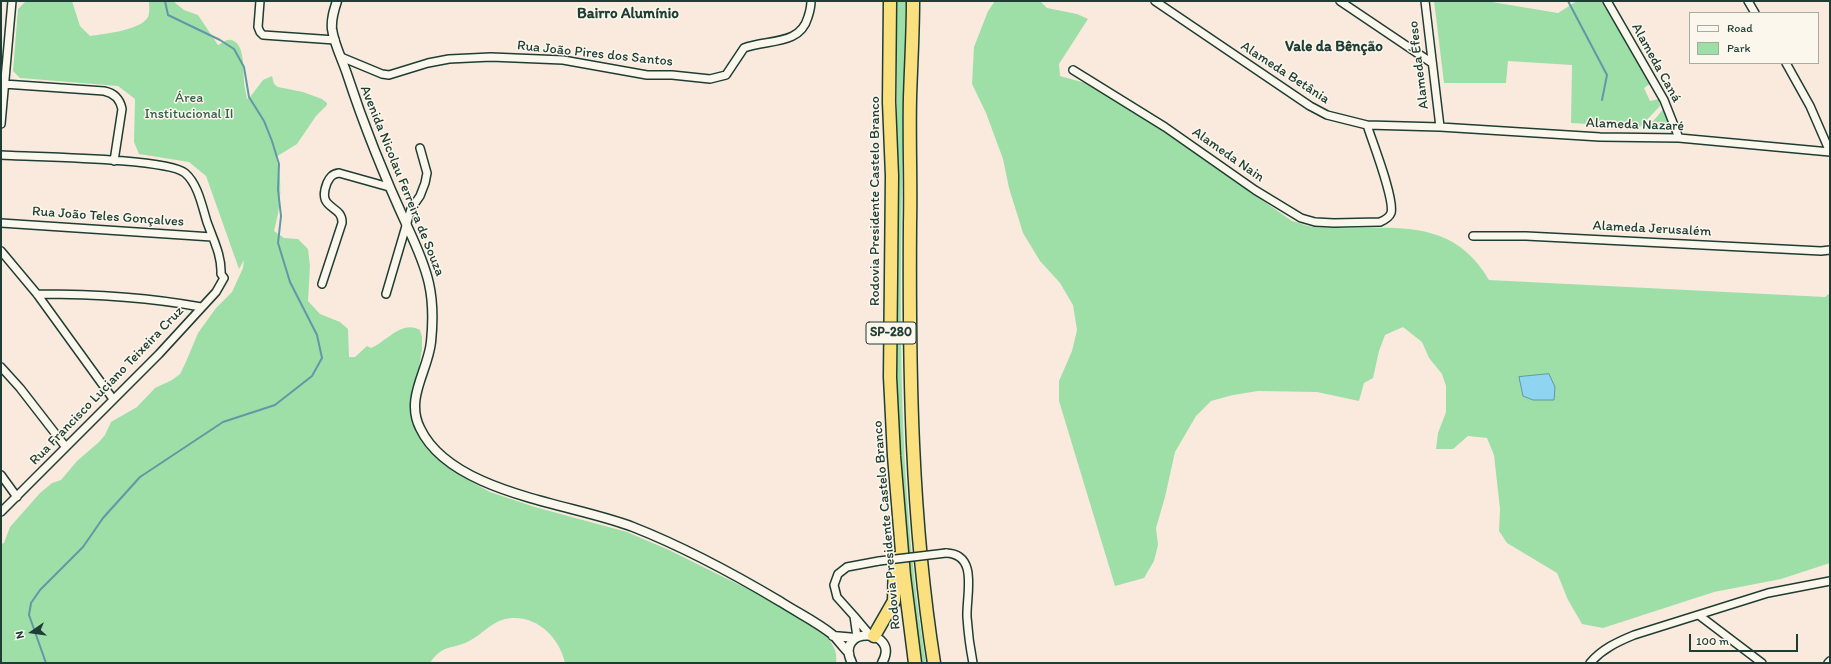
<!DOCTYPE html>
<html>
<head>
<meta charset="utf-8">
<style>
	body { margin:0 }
	#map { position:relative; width:1831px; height:664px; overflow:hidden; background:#faeade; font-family:Itim,sans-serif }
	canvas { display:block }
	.frame { position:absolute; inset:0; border:2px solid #1f3d34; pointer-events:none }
	.legend { position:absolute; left:1689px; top:12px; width:130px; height:52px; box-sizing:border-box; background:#fbf7ec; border:1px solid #a3ada2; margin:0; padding:5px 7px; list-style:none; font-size:12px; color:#1f3d34 }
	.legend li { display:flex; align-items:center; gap:8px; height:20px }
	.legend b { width:20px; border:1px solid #a3ada2 }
	.north { position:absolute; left:12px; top:612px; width:40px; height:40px; -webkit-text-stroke:3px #fbf7ec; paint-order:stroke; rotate:257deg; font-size:11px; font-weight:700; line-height:16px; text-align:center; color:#1f3d34 }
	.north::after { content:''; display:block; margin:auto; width:14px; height:18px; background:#1f3d34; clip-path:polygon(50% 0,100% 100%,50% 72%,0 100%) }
	.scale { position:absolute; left:1689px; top:634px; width:109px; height:18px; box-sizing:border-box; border:2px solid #1f3d34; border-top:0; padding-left:5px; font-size:12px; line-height:14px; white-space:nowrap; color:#1f3d34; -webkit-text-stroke:3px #fbf7ec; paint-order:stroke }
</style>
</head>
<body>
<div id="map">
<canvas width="1831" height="664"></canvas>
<div class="frame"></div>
<ul class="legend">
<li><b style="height:5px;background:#fbf7ec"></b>Road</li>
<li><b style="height:11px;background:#9edfa8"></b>Park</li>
</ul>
<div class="north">N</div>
<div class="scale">100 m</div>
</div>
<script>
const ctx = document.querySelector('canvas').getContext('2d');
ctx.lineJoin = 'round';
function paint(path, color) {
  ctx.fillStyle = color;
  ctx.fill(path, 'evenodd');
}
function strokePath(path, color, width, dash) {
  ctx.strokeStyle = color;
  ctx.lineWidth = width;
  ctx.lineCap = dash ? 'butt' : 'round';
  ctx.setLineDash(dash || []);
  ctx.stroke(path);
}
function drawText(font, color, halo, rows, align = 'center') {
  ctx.font = font + ' Itim,sans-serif';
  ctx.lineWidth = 3;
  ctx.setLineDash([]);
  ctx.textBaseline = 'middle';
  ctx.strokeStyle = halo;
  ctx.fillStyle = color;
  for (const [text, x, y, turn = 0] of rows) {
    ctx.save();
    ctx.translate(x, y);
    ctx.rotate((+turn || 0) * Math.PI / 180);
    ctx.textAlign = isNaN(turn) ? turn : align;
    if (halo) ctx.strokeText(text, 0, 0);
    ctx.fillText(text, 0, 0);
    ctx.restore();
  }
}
paint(new Path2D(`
	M 26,1 L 72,1 L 80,26 L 90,36 C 104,34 141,30 148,17 C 150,12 149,6 149,1 L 173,1 L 184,10 L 198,15 L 218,45 C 222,44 225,39 231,40 C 245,42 243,70 244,80 C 244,86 246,92 247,99 L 250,97 L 263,80 L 272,76 L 274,84 L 278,87 L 303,92 L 322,99 L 327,103 L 327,105 L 316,116 L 297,144 L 276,157 C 283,183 281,205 274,231 L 284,238 L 298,239 L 308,249 L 310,266 L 308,301 L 320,314 L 340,322 L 348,329 L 349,357 L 355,357 L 367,346 L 371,348 C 388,341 401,320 420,330 L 422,337 L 422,350 L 414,395 L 422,437 L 440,459 L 461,476 L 490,492 L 535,507 L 627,532 L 669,550 L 796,613 C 813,625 840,640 836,663 L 565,663 C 559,635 532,611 502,620 C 490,624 482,634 471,640 C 454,650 443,643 430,663 L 1,663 L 1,544 L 4,543 L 10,527 L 40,493 L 52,483 L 61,480 L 77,461 L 99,442 L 105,435 L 111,422 L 137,407 L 155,388 L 172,380 L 180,374 L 185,364 L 198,333 L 216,308 L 232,292 L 243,268 L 244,260 L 239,269 L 206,176 L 189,162 L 139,154 L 134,142 L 135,99 L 118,86 L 20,78 L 13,71 L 18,9 Z
	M 897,1 L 906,1 C 902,221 890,444 926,663 L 921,663 L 907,564 L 897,401 Z
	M 995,1 L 1040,1 L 1047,8 L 1077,14 L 1088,19 L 1059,64 L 1060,76 L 1100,87 L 1292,221 C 1300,223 1308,227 1316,227 C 1382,233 1448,210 1489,280 L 1825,297 L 1830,293 L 1830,563 L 1781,579 L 1714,592 L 1603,628 L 1582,624 L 1568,600 L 1557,573 L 1507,543 L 1499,531 L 1500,509 L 1494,455 L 1487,438 L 1468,436 L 1453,449 L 1436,449 L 1438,433 L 1446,412 L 1446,386 L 1442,374 L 1429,358 L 1422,342 L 1403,327 L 1385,335 L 1379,351 L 1373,378 L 1364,383 L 1359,401 L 1317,392 L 1258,391 L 1233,395 L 1211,401 L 1196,416 L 1175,452 L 1165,497 L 1156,528 L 1158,545 L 1154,561 L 1144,578 L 1115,586 L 1059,401 L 1059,381 L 1072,351 L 1077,330 L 1073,305 L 1060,283 L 1040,261 L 1023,233 L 1009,188 L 1003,159 L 986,113 L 972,84 L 974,47 L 988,11 Z
	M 1434,1 L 1486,1 L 1558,13 L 1577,1 L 1601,1 L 1651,83 L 1644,88 L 1650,101 L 1659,99 L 1660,106 L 1640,127 L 1571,123 L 1572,65 L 1508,61 L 1506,83 L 1444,83 Z
	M 1665,107 L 1669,122 C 1663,129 1654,129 1645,129 C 1653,122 1658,115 1665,107 Z`), '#9edfa8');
const water = new Path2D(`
	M 1549,374 L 1555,387 L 1554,400 L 1533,400 L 1523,396 L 1519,377 Z`);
paint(water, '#8fd4f1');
strokePath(water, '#6298a5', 1);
strokePath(new Path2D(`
	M 1568,1 L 1607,75 L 1602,100
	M 46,663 L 29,615 L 31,603 L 40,590 L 83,547 L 103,518 L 140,477 L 223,422 L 275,405 L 312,376 L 322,358 L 317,335 L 290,282 L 278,243 L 281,216 L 278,190 L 279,164 L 272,141 L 264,121 L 249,97 L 244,67 L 234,49 L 220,40 L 168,15 L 165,1`), '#6298a5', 2);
const minor = new Path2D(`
	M 260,1 L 258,27 L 260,32 L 263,35 L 335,40
	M 1155,1 L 1310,106 L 1327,115 L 1367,125 L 1440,127 L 1600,137 L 1679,138 L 1830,152
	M 1340,1 L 1432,63
	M 1425,1 L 1440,127
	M 1607,1 L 1664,100 L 1679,138
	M 1748,1 L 1755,13
	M 341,57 L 382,74 L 389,75 L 428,63 L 449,59 L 491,57 L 563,60 L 647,75 L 672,75 L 710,79 L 726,75 L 744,48 C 767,39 800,46 808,17 C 810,11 811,6 811,1
	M 1786,63 L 1810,106 L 1830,152
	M 1073,70 L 1165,127 L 1255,190 L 1301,218 L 1315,222 L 1334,223 L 1380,222 C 1385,220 1389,218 1391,213 C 1395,199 1372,141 1367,125
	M 4,84 L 104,91 C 114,93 120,99 122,109 L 114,161
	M 1,124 L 12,1
	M 1,155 C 31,157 167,158 185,173 C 198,184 202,206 207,222 C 213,239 222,256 221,274 L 224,278 L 216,292 L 159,354 L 1,512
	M 1,223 L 212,237
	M 1473,236 L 1526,236 L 1821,251 L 1830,250
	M 1,251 L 37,294 L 113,399
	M 322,284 L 342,223 C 343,204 316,211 327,183 C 330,177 332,174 339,173 L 389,187
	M 37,294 C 92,294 147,297 201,307
	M 386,294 L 411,209 L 420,196 L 425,183 L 427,173 L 420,148
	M 1,367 L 20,388 L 65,446
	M 1,475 L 17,497
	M 946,553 C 979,554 966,595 967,617 C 968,632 970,648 973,663
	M 854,616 L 837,597 L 834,585 L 838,574 L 847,567 L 879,561
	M 1700,616 L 1762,663
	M 857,637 L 854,616 L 870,635
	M 1590,663 C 1602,649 1617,642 1634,635 L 1768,593 L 1830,581
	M 1828,663 L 1830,661`);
const tertiary = new Path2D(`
	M 337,1 C 334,10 331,19 332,29 C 334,44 342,59 347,74 C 364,126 385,178 408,228 C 428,271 436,294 431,342 C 428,371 405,398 420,428 C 451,494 572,503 633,527 C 684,547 734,574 781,602 C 798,613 817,622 833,635 C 838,640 843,647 849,653
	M 833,636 L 856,638
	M 852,663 C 833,625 902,628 882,663`);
const motorway = new Path2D(`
	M 890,1 L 889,102 L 892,176 L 890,377 L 894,456 L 904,576 L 915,663
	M 913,1 C 913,33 911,65 910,98 C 909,140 911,182 910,224 C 909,371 911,518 934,663
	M 874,636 L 894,601 L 895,558`);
strokePath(minor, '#1f3d34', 10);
strokePath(tertiary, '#1f3d34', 11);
strokePath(motorway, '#1f3d34', 15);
strokePath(minor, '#fbf7ec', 7);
strokePath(tertiary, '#fbf7ec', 8);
strokePath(motorway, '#fbe080', 12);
const minorBridge = new Path2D(`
	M 879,561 L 946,553`);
strokePath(minorBridge, '#1f3d34', 10, []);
strokePath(minorBridge, '#fbf7ec', 7);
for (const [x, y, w] of [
	[891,333,50]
]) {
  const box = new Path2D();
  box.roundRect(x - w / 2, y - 11, w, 22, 3);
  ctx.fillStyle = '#fbf7ec';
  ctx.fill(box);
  strokePath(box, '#1f3d34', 1);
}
drawText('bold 13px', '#1f3d34', null, [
	["SP-280",891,333]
]);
drawText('14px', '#1f3d34', '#fbf7ec', [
	["Rua João Pires dos Santos",595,54,6],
	["Alameda Caná",1656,63,61],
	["Alameda Éfeso",1419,65,-97],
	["Alameda Betânia",1285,73,33],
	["Alameda Nazaré",1635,125,2],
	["Alameda Nain",1228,155,35],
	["Avenida Nicolau Ferreira de Souza",402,181,68],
	["Rodovia Presidente Castelo Branco",875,201,-90],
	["Rua João Teles Gonçalves",108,217,4],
	["Alameda Jerusalém",1652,229,3],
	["Rua Francisco Luciano Teixeira Cruz",107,386,-46],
	["Rodovia Presidente Castelo Branco",887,525,-95]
]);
drawText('14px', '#385d4b', '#fbf7ec', [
	["Área",189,98],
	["Institucional II",189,114]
]);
drawText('bold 15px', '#1f3d34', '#fbf7ec', [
	["Bairro Alumínio",628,14],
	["Vale da Bênção",1334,47]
]);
</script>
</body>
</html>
